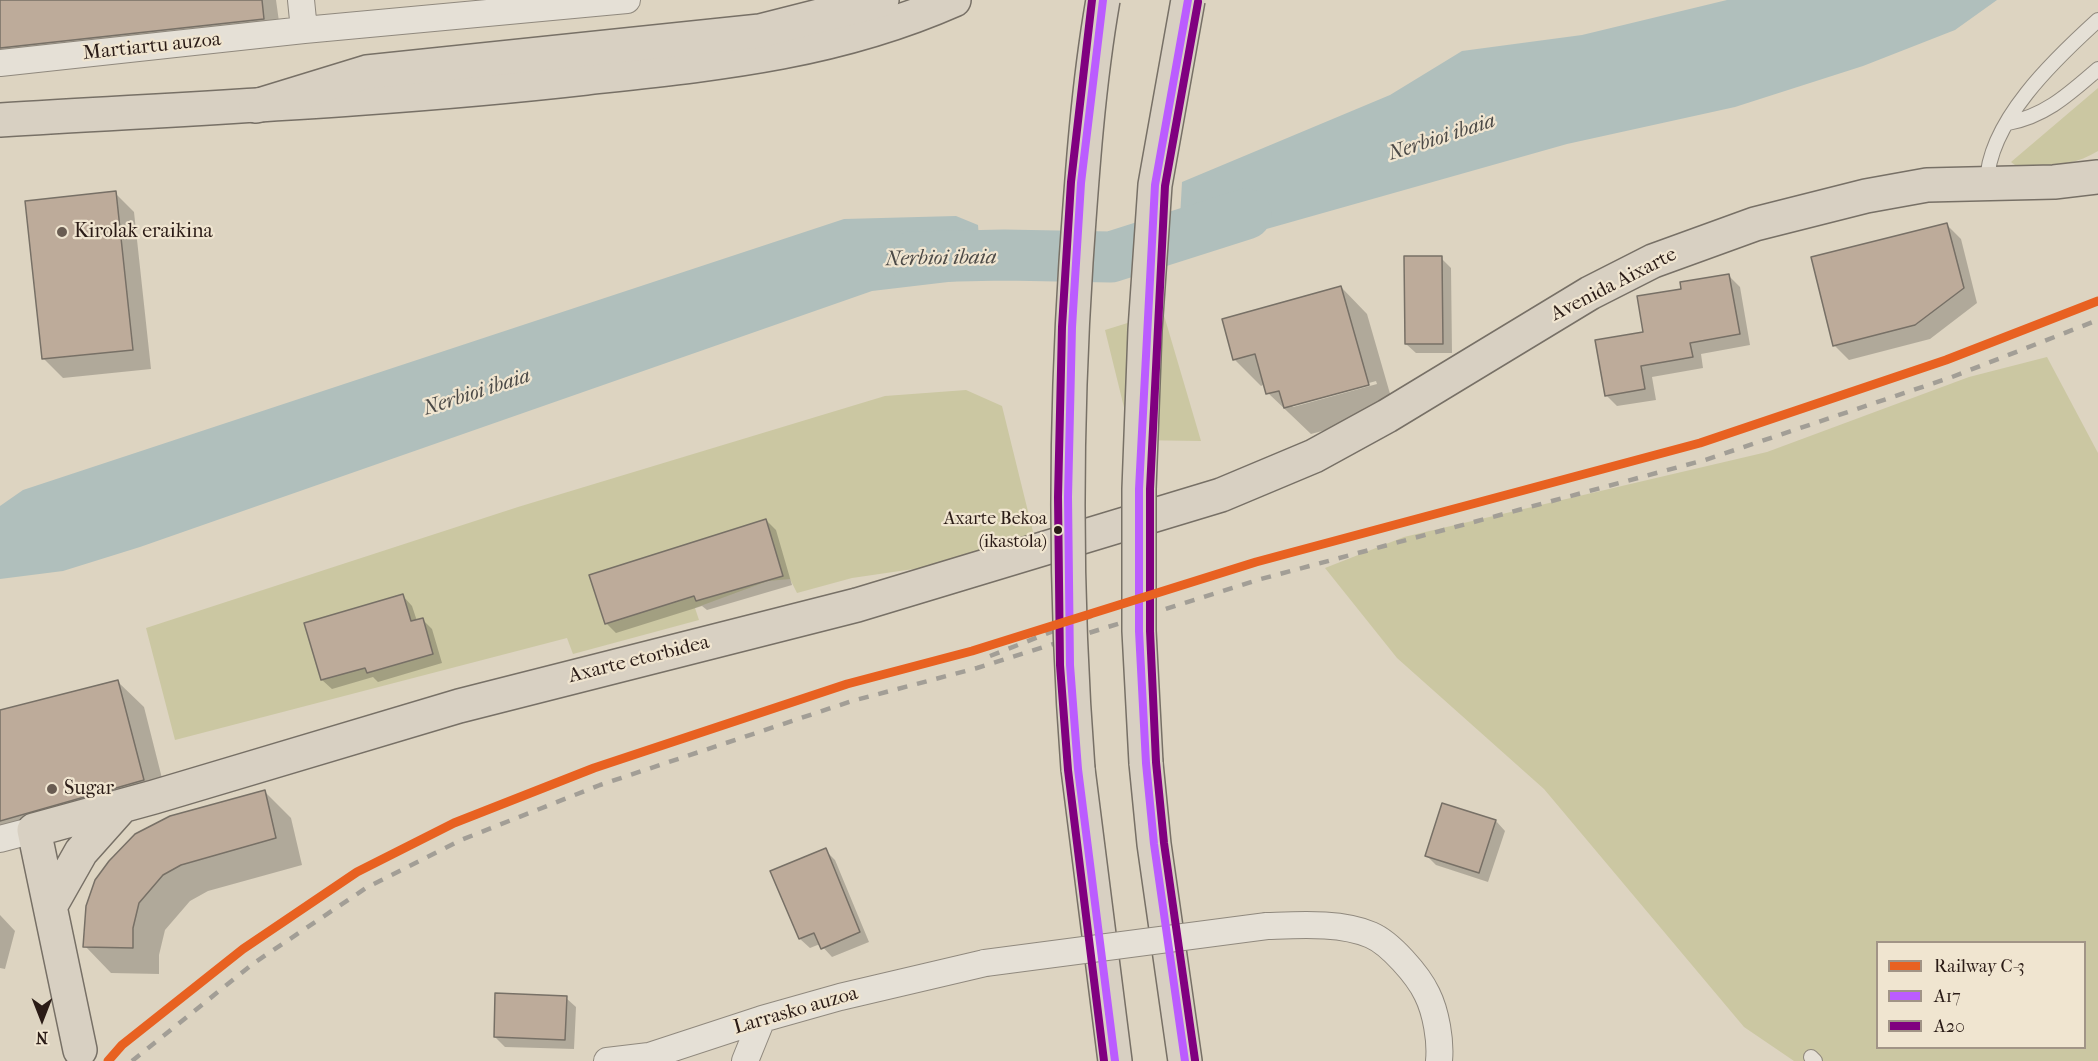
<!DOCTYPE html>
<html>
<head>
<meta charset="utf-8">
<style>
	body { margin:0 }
	#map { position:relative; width:2098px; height:1061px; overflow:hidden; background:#ddd4c1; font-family:"IM FELL French Canon",serif }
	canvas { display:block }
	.legend { position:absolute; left:1876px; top:941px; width:210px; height:108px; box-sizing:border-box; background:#f0e5d0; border:2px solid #a19486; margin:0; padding:8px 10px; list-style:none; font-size:18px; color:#2a1b16 }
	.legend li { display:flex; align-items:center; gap:12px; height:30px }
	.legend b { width:30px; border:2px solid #a19486 }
	.north { position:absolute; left:12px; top:989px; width:60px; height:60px; -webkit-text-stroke:4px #f0e5d0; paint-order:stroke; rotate:180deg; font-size:16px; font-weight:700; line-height:24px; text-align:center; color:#2a1b16 }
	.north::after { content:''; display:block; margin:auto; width:21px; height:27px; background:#2a1b16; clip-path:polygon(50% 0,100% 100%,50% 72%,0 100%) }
</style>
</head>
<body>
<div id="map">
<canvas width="2098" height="1061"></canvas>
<ul class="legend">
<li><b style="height:8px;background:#e86121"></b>Railway C-3</li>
<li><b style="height:8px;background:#bb5cff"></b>A17</li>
<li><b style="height:8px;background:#800080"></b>A20</li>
</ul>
<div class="north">N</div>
</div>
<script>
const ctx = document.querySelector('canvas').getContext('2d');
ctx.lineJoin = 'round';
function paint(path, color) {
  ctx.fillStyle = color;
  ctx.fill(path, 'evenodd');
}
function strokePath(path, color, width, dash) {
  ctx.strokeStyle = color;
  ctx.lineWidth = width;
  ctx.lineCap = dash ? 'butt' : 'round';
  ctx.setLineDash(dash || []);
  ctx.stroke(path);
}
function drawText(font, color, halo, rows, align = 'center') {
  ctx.font = font + ' "IM FELL French Canon",serif';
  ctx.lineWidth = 4.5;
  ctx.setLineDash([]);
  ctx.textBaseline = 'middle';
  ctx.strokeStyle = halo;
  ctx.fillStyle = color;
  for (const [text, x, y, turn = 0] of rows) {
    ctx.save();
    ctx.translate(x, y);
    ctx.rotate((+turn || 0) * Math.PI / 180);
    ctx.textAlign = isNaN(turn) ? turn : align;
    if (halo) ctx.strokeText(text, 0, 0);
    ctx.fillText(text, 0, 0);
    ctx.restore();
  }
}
paint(new Path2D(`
	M 2098,88 L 2098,151 C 2072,167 2046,166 2015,165 L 2011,162 Z
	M 1163,312 L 1201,441 L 1132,440 L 1105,330 Z
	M 2047,357 L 2098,453 L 2098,1061 L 1794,1061 L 1744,1027 L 1544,789 L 1397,658 L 1325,568 L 1404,537 L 1767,452 L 1969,377 ZM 1878,942 L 2084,942 L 2084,1048 L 1878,1048 Z
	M 966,390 L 1002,406 L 1036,544 L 941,565 L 852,578 L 797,593 L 790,579 L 768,581 L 695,608 L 699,620 L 573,654 L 567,638 L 175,740 L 146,628 L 518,507 L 885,396 Z`), '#cbc7a2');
paint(new Path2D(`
	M 1727,0 L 1997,0 L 1955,30 L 1863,66 L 1735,107 L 1567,144 L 1178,254 L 1182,182 L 1390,95 L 1462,51 L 1582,35 Z
	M 956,216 L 978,225 L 982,278 L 872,291 L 140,547 L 63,571 L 0,579 L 0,506 L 23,490 L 844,219 Z`), '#b0bfbc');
paint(new Path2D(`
	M 0,0 L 276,0 L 281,36 L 0,71 Z
	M 115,193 L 134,212 L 151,369 L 63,378 L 44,359 Z
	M 1947,225 L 1961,239 L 1977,303 L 1930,339 L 1849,360 L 1834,345 Z
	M 1441,258 L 1451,268 L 1452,353 L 1416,353 L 1406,344 Z
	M 1729,276 L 1740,287 L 1750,345 L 1701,354 L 1703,368 L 1652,377 L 1656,400 L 1617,406 L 1606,395 L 1645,333 L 1683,290 Z
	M 1341,287 L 1367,314 L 1395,411 L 1311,434 L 1268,393 L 1265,384 L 1261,386 L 1234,359 ZM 1376,381 L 1377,384 L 1293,407 L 1291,405 Z
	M 766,520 L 776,530 L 792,585 L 707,610 L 702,606 L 616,633 L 606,623 Z
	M 403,596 L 412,606 L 417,621 L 422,619 L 432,629 L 442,663 L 378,682 L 373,677 L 332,689 L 322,680 Z
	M 118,682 L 144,707 L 169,806 L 0,851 L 0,712 Z
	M 265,792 L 291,818 L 302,865 L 208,891 L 190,901 L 165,930 L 159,955 L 159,974 L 111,973 L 85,946 L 88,906 Z
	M 1443,804 L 1496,821 L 1505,831 L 1488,882 L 1436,865 L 1426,855 Z
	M 825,850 L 835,860 L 869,942 L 832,957 L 820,944 L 810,948 L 800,939 L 772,872 Z
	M 0,915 L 15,931 L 5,969 L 0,968 Z
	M 566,998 L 576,1007 L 574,1049 L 505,1047 L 495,1037 Z`), '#0003');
strokePath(new Path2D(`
	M 912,257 L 1004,255 L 1111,257 L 1246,214`), '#b0bfbc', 51);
const building = new Path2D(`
	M 0,0 L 262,0 L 264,19 L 0,48 Z
	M 116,191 L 133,350 L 42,359 L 25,201 Z
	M 1947,223 L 1964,288 L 1915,325 L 1833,346 L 1811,257 Z
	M 1404,256 L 1442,256 L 1443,344 L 1405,344 Z
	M 1729,274 L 1740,334 L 1690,343 L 1693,357 L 1641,366 L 1645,389 L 1605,396 L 1595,340 L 1643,332 L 1637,296 L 1681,289 L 1680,282 Z
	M 1341,286 L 1369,385 L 1284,408 L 1279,391 L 1266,394 L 1255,354 L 1233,360 L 1222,319 Z
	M 766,519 L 783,576 L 696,601 L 694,596 L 605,624 L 589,575 Z
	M 403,594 L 411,621 L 423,618 L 433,654 L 367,673 L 365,668 L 321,680 L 304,623 Z
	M 118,680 L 144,780 L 0,821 L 0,710 Z
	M 265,790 L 276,838 L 181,865 L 163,875 L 139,903 L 133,928 L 133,948 L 83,947 L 86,906 L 95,880 L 109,861 L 135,834 L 170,816 Z
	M 1442,803 L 1496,820 L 1479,873 L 1425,856 Z
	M 826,848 L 860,932 L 821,949 L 814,933 L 799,939 L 770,871 Z
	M 495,993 L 567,996 L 565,1040 L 494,1037 Z`);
paint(building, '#bdab9a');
strokePath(building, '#777066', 1.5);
const lane = new Path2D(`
	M 2008,123 C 2046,116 2070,93 2098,69
	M 1987,183 C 1988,122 2055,59 2098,20
	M 1811,1057 L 1815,1061`);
const street = new Path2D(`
	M 301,0 L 304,30
	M 0,63 L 304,30 L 627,0
	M 0,839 L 34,830
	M 1267,926 C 1299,925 1341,922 1371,935 C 1390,943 1418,975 1427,994 C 1436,1012 1441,1041 1439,1061
	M 607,1061 L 649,1056 L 762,1019 L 840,997 L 985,963
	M 745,1061 L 762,1019`);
const primary = new Path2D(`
	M 0,120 C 196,108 391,100 586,78 C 715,64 834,53 954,0
	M 51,905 L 81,852 L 122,806
	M 80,1050 L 34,830 L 154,797 L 459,706 L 857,605 L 1221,495 L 1314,456 L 1387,416 L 1590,293 L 1653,261 L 1755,224 L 1866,196 L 1927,185 L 2054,182 L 2098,177`);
const highway = new Path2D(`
	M 256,106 L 367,72 L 760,31 L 882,0
	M 1146,763 L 1154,844 L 1185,1061
	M 1078,769 L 1115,1061`);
strokePath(lane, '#90897e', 16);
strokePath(street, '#90897e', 28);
strokePath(primary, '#777066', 36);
strokePath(highway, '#777066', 36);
strokePath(lane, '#e5e0d6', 14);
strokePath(street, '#e5e0d6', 26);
strokePath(primary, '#d8d0c2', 33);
strokePath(highway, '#d8d0c2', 33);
strokePath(new Path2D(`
	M 990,656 L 1122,604
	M 132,1061 L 254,963 L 366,888 L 461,840 L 600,785 L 852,701 L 977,668 L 1261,579 L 1705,460 L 1952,377 L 2098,320`), '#a29e96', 4.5, [10, 10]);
const streetBridge = new Path2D(`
	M 985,963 L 1267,926`);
const highwayBridge = new Path2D(`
	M 1146,763 L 1139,631 L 1139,489 L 1145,330 L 1155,185 L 1188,0
	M 1078,769 C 1065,601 1065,431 1076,262 C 1082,175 1088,86 1103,0`);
strokePath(streetBridge, '#90897e', 28, []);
strokePath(highwayBridge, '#777066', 36, []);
strokePath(streetBridge, '#e5e0d6', 26);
strokePath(highwayBridge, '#d8d0c2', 33);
strokePath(new Path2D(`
	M 1103,0 L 1081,183 L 1072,327 L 1068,497 L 1070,665 L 1078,769 L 1115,1061
	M 1185,1061 L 1154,844 L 1146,763 L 1139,631 L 1139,489 L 1155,185 L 1188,0`), '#bb5cff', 8);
strokePath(new Path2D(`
	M 1092,0 L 1071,182 L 1062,327 L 1058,497 L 1060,665 L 1068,770 L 1104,1061
	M 1195,1060 L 1164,843 L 1156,762 L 1150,631 L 1150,489 L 1165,186 L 1198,2`), '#800080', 8);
strokePath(new Path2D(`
	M 108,1061 L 122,1045 L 243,949 L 357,872 L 454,823 L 594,768 L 847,684 L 972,651 L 1256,562 L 1700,443 L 1946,360 L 2098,301`), '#e86121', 9);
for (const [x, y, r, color] of [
	[62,232,6,"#695c52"],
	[1058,530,5,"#2a1b16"],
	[52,789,6,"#695c52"]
]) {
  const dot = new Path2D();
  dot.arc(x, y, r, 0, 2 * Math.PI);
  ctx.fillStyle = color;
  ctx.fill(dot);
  strokePath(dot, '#f0e5d0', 2);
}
drawText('18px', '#2a1b16', '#f0e5d0', [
	["Axarte Bekoa",1047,520],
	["(ikastola)",1047,543]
], 'right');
drawText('20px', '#2a1b16', '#f0e5d0', [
	["Martiartu auzoa",152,47,-6],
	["Avenida Aixarte",1614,285,-27],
	["Axarte etorbidea",639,660,-14],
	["Larrasko auzoa",796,1011,-16]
]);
drawText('20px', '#2a1b16', '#f0e5d0', [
	["Kirolak eraikina",74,232],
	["Sugar",64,789]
], 'left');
drawText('italic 21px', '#4c4a47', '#f0e5d0', [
	["Nerbioi ibaia",1442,138,-18],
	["Nerbioi ibaia",941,259,-1],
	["Nerbioi ibaia",477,393,-18]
]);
</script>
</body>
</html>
